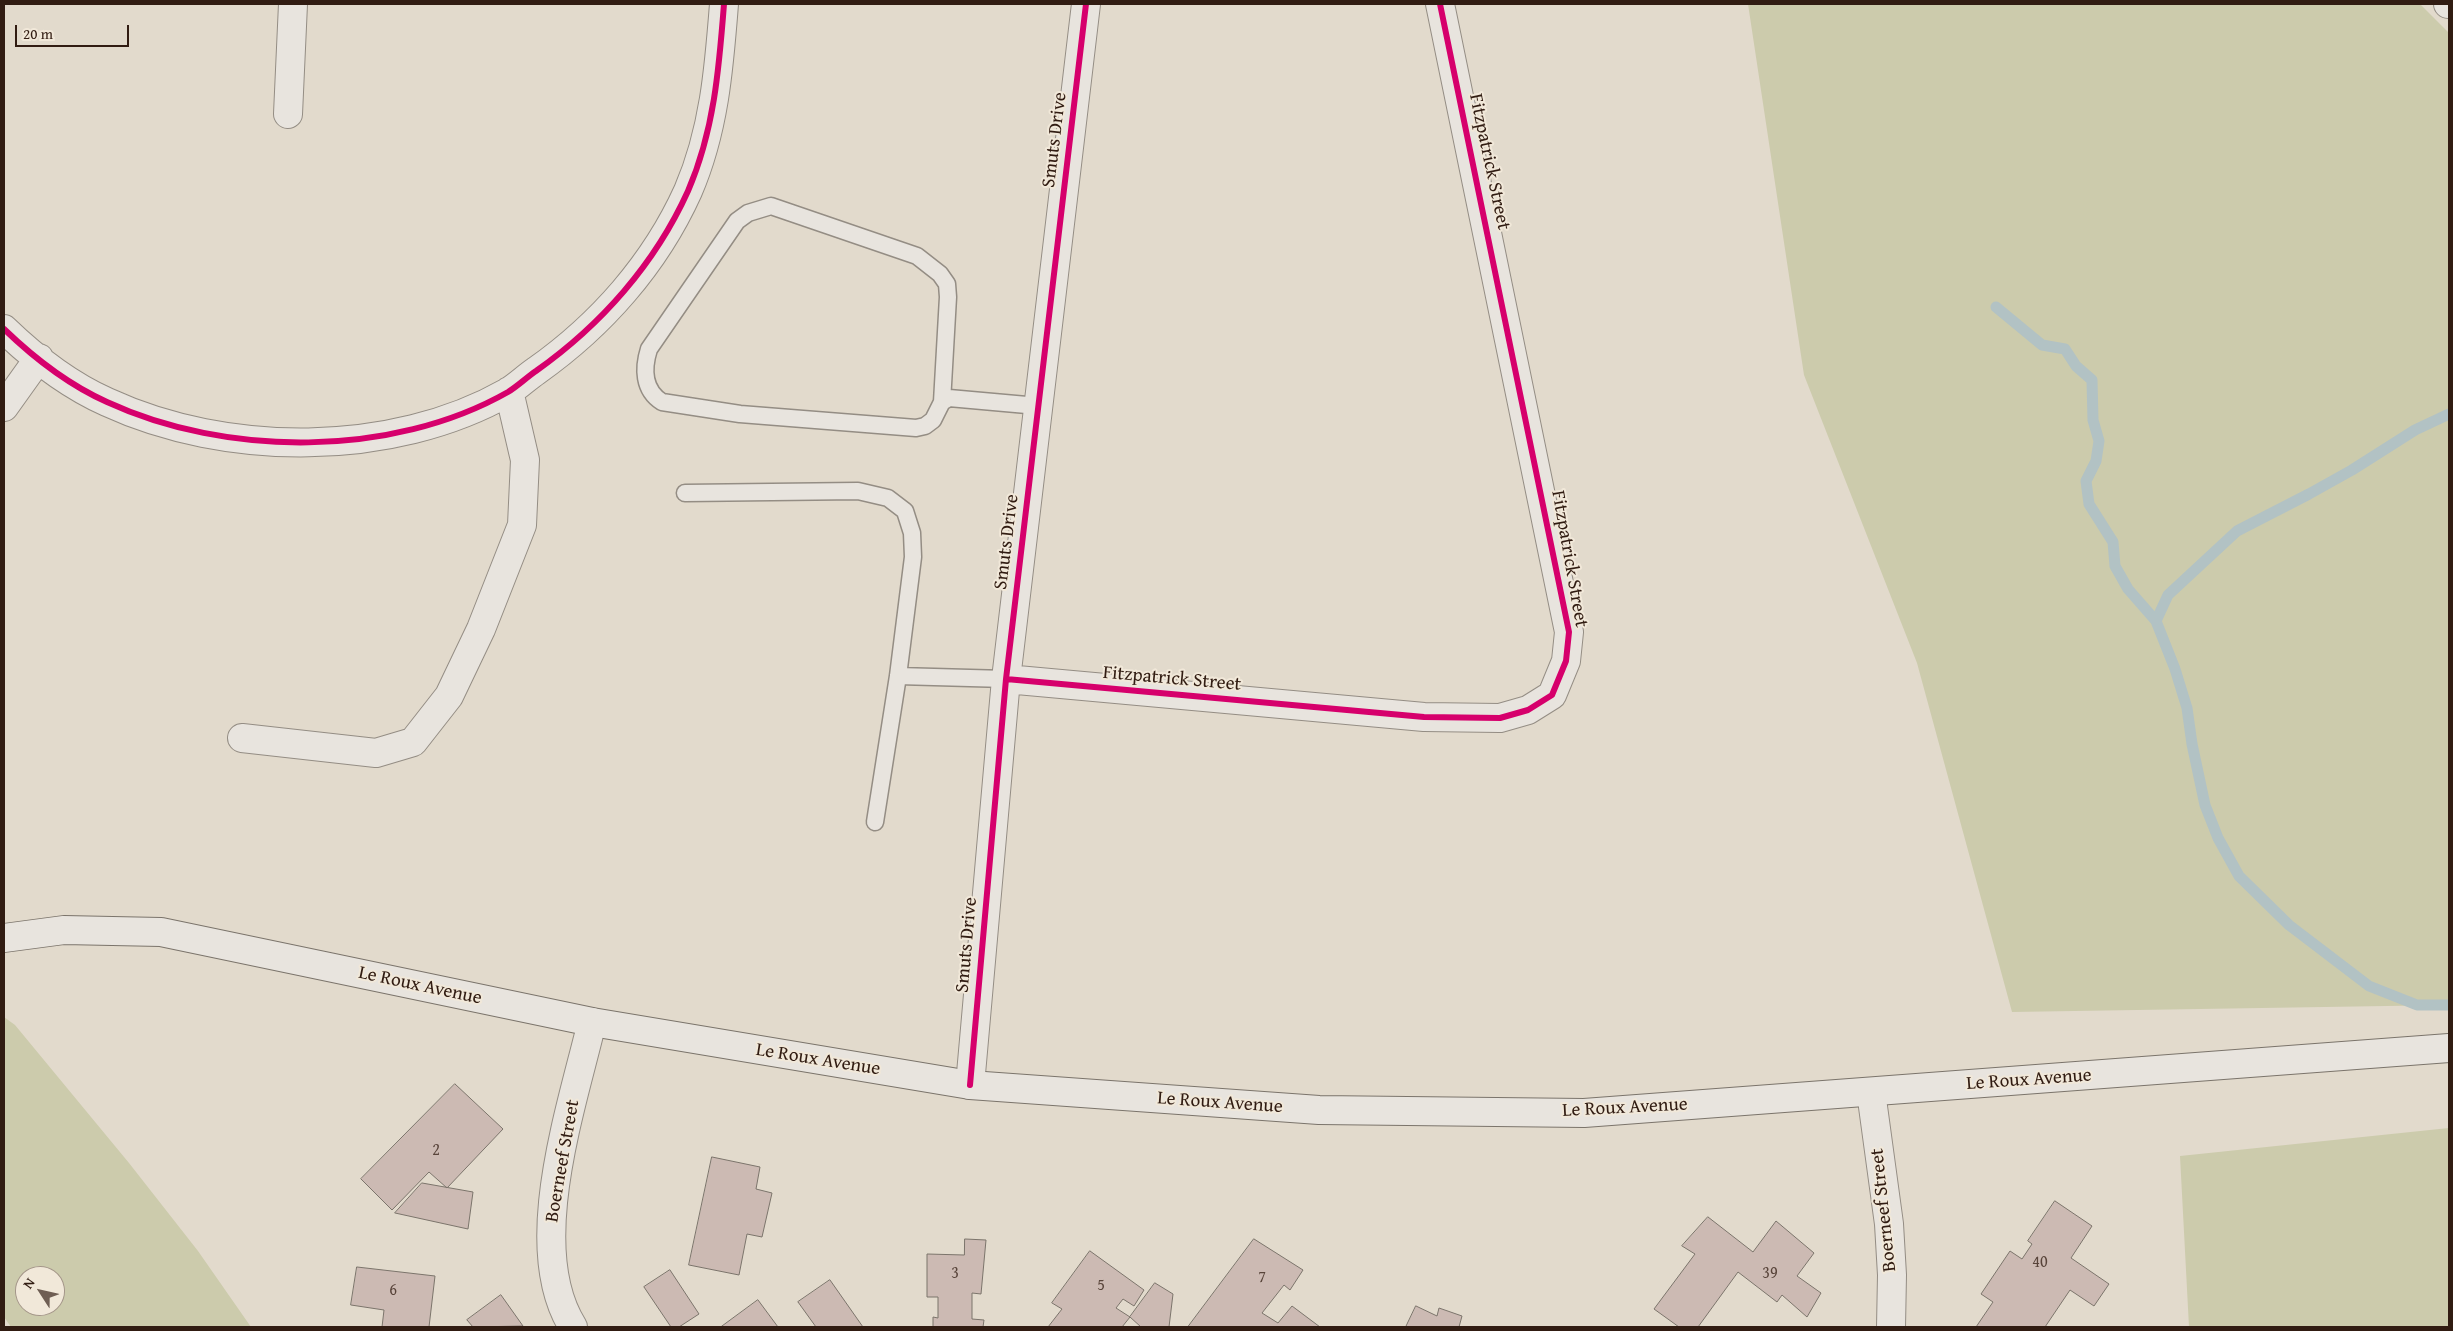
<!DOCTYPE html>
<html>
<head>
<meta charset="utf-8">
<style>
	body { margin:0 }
	#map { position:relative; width:2453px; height:1331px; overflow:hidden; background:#e2dacc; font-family:"Gentium Book Plus",serif }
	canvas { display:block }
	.frame { position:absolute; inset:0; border:5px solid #311c12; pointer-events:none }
	.north { position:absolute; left:15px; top:1266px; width:50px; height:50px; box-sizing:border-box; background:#f1e8d9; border:1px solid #a49689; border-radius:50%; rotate:305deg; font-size:14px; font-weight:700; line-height:20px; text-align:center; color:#311c12 }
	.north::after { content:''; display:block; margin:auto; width:18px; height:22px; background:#6f5e53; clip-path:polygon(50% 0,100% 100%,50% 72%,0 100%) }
	.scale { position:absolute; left:15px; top:25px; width:114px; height:22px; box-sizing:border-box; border:2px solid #311c12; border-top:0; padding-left:6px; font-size:15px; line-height:18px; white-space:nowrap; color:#311c12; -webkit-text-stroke:4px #f1e8d9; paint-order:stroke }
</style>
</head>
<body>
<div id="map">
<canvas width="2453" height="1331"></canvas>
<div class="frame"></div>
<div class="north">N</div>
<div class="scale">20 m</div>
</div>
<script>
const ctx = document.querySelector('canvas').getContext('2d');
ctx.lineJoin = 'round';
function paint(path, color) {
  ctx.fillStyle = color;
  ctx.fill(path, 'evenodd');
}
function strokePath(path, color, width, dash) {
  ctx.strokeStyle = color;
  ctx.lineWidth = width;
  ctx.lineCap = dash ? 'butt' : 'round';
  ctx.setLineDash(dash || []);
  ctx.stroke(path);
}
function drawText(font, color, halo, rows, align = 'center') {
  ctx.font = font + ' "Gentium Book Plus",serif';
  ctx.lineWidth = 4;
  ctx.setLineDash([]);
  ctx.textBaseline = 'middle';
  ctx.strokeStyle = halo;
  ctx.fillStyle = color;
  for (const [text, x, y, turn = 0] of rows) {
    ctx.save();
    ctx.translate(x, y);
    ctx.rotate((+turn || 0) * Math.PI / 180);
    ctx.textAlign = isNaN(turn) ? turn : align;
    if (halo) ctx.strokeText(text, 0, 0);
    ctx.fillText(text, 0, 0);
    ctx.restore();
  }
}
paint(new Path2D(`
	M 1748,4 L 2420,4 L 2449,33 L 2449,1005 L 2012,1012 L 1917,663 L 1804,375 Z
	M 4,1017 L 15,1025 L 129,1163 L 198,1251 L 251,1327 L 11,1327 L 4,1317 ZM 25,1276 L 55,1276 L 55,1306 L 25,1306 Z
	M 2449,1128 L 2449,1327 L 2189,1327 L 2180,1156 Z`), '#cccbac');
strokePath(new Path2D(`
	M 1996,307 L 2042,345 L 2065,349 L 2076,366 L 2092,380 L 2093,420 L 2099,441 L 2096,461 L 2086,481 L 2089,504 L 2113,542 L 2115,566 L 2128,589 L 2156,621
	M 2449,414 L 2415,430 L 2352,470 L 2309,494 L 2237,531 L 2168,595 L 2156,621 L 2175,669 L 2187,708 L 2192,744 L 2205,805 L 2218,838 L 2239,876 L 2289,925 L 2369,986 L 2417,1005 L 2449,1005`), '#b2c2c4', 11);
const building = new Path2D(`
	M 455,1084 L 503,1129 L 447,1188 L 429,1172 L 392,1210 L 361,1179 Z
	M 712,1157 L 760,1167 L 756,1189 L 772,1193 L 762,1237 L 747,1234 L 739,1275 L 689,1265 Z
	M 422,1183 L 473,1192 L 468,1229 L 395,1213 Z
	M 2055,1201 L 2092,1226 L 2071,1258 L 2109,1284 L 2094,1306 L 2070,1290 L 2045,1327 L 1976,1327 L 1993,1302 L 1981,1294 L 2010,1251 L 2022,1259 L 2032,1244 L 2028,1241 Z
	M 1708,1217 L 1753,1252 L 1776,1221 L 1814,1253 L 1797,1276 L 1821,1293 L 1807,1317 L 1782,1295 L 1777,1302 L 1738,1272 L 1698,1327 L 1679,1327 L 1654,1309 L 1695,1254 L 1682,1246 Z
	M 965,1239 L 986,1240 L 981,1294 L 972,1293 L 972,1319 L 984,1320 L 983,1327 L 933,1327 L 933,1317 L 938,1318 L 938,1297 L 927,1297 L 927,1254 L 964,1255 Z
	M 1254,1239 L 1303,1270 L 1290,1290 L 1284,1285 L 1262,1313 L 1278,1323 L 1292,1306 L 1320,1327 L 1188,1327 Z
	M 1090,1251 L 1144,1290 L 1134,1306 L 1123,1299 L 1116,1308 L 1130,1317 L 1122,1327 L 1048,1327 L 1062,1309 L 1052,1303 Z
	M 357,1267 L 435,1276 L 429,1327 L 382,1327 L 384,1310 L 351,1305 Z
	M 670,1270 L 699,1314 L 679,1327 L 671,1327 L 644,1287 Z
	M 830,1280 L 863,1327 L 816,1327 L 798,1302 Z
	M 1155,1283 L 1173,1294 L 1169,1327 L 1141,1327 L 1130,1317 Z
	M 501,1295 L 523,1326 L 473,1327 L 467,1320 Z
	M 758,1300 L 778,1327 L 721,1327 Z
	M 1416,1306 L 1437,1316 L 1439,1308 L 1462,1316 L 1459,1327 L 1406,1327 Z`);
paint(building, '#ccbab3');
strokePath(building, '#7b746b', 1);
const service = new Path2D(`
	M 771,206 L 917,256 L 940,274 L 947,284 L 948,297 L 942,402 L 933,420 L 925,426 L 916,428 L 740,414 L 662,402 C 643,390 643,368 649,349 L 737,221 L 748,213 Z
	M 942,402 L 949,398 L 1038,406
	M 685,493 L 858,491 L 888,498 L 905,511 L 912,533 L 913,557 L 898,676 L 875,822
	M 898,676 L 1006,679`);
const minor = new Path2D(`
	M 2448,4 L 2449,4
	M 288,114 L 293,4
	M 4,329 C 33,357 69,385 107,402 C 226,457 392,458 508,392 C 518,386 527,377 536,371 C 601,325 655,264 688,191 C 714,131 719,69 724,4
	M 4,407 L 39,358
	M 1006,679 L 1424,717 L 1500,718 L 1528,710 L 1552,695 L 1566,661 L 1569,632 L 1440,4
	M 242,738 L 376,753 L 413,742 L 449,696 L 481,629 L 522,525 L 525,460 L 509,391
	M 970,1085 L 1006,679 L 1086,4
	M 1871,1092 L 1889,1224 L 1892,1275 L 1891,1327
	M 573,1327 C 523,1248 572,1107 592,1022`);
const secondary = new Path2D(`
	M 4,938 L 64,930 L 161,932 L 592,1022 L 970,1085 L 1319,1110 L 1584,1113 L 2449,1048`);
strokePath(service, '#948d84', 19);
strokePath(minor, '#948d84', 30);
strokePath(secondary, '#7b746b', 30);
strokePath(service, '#e8e4de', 16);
strokePath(minor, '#e8e4de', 28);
strokePath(secondary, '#e8e4de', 28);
strokePath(new Path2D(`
	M 4,329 C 33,357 69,385 107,402 C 226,457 392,458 508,392 C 518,386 527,377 536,371 C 601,325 655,264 688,191 C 714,131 719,69 724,4
	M 1006,679 L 1424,717 L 1500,718 L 1528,710 L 1552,695 L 1566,661 L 1569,632 L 1440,4
	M 970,1085 L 1006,679 L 1086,4`), '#d6006c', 6);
drawText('16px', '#58443a', null, [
	["2",436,1151],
	["40",2040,1263],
	["3",955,1274],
	["39",1770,1274],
	["7",1262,1278],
	["5",1101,1286],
	["6",393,1291]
]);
drawText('19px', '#311c12', '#f1e8d9', [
	["Smuts Drive",1055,140,-83],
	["Fitzpatrick Street",1489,162,78],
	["Smuts Drive",1007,542,-83],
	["Fitzpatrick Street",1569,559,80],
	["Fitzpatrick Street",1172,679,5],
	["Smuts Drive",967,945,-85],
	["Le Roux Avenue",420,986,12],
	["Le Roux Avenue",818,1060,9],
	["Le Roux Avenue",2029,1080,-4],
	["Le Roux Avenue",1220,1103,4],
	["Le Roux Avenue",1625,1108,-3],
	["Boerneef Street",563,1161,-80],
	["Boerneef Street",1884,1210,-96]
]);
</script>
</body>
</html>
